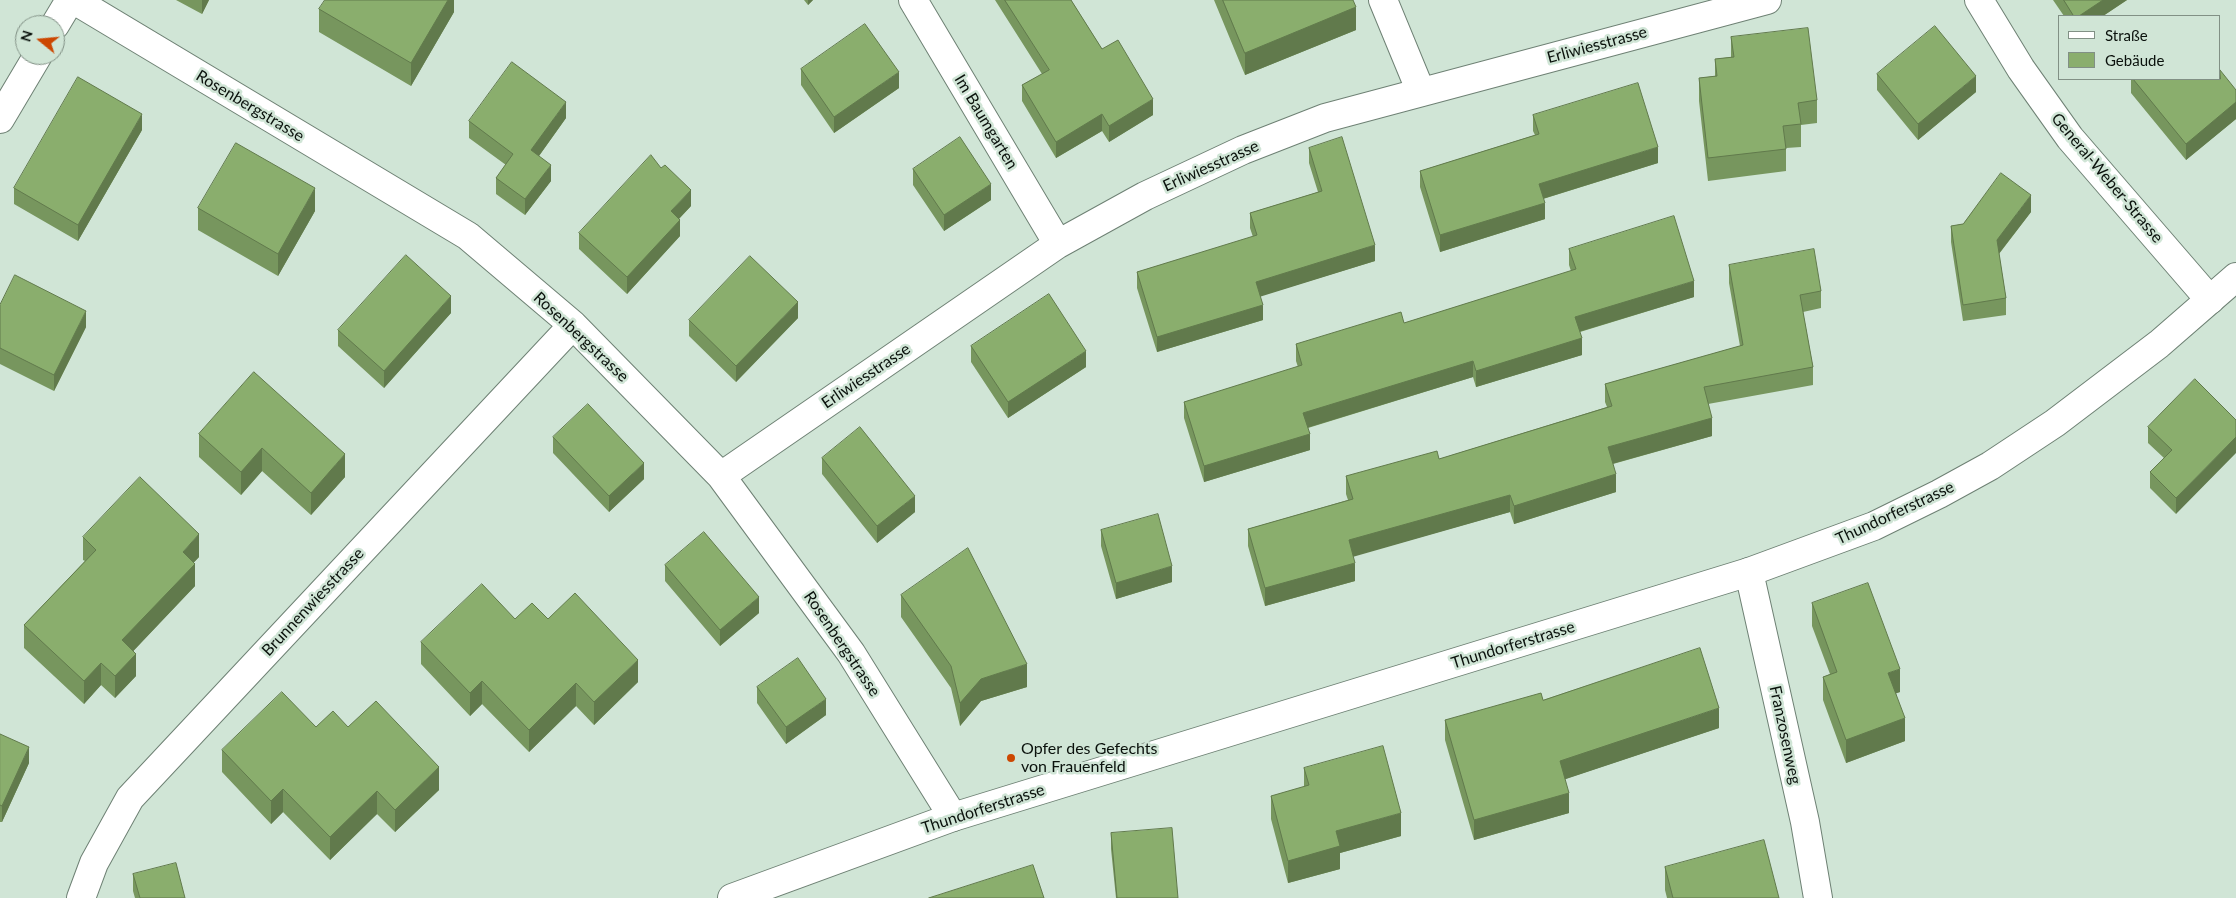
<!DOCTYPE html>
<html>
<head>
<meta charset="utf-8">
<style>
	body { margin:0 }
	#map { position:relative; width:2236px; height:898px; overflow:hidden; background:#d0e5d6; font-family:Lato,sans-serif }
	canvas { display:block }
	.legend { position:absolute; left:2058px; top:15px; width:162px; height:65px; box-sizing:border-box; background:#d0e5d6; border:1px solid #819085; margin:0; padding:6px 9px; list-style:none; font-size:15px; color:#0a110c }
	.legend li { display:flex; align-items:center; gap:10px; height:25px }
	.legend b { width:25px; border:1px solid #819085 }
	.north { position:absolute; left:15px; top:15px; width:50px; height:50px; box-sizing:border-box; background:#d0e5d6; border:1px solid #819085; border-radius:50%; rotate:287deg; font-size:14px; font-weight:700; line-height:20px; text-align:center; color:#0a110c }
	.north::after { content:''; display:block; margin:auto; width:18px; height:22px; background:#cc4701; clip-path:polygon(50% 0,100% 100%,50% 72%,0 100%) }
</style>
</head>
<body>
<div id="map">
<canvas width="2236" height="898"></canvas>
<ul class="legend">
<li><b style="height:6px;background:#fff"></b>Straße</li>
<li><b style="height:14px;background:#8aae6d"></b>Gebäude</li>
</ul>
<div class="north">N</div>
</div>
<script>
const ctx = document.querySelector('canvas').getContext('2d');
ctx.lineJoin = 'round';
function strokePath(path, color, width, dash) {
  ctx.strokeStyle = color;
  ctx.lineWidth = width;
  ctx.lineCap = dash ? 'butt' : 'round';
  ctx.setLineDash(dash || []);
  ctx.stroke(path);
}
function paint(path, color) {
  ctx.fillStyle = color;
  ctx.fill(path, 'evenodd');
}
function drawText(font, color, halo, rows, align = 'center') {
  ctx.font = font + ' Lato,sans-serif';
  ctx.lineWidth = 5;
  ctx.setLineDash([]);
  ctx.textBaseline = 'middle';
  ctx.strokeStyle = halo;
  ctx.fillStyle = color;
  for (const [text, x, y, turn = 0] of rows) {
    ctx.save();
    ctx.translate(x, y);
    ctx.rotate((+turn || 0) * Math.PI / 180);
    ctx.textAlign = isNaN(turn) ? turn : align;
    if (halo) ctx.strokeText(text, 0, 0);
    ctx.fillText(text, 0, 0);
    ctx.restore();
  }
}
const minor = new Path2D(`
	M 74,0 L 468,236 L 573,325 L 721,476 L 851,653 L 953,817
	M 913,0 L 1058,244
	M 1383,0 L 1421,92
	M 1979,0 L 2021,69 L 2070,138 L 2210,300
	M 55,25 L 70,0
	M 0,119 L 38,55
	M 721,476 L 1058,244 L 1145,196 L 1243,150 L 1325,118 L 1767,0
	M 1749,572 L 1805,822 L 1818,898
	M 81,898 L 94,863 L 130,798 L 573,325`);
const tertiary = new Path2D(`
	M 732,898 L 953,817 L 1749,572 L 1874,526 L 1939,494 L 1990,466 L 2055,423 L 2159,344 L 2236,277`);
strokePath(minor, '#6e8174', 30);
strokePath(tertiary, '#6e8174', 30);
strokePath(minor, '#fff', 28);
strokePath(tertiary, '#fff', 28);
paint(new Path2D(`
	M 176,0 L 209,0 L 202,14 Z
	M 454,0 L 454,12 L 411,86 L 319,32 L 319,9 Z
	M 804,0 L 813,0 L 808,5 Z
	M 995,0 L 1071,0 L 1102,49 L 1153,115 L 1109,142 L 1102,131 L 1056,158 L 1022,101 L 1022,85 L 1042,74 Z
	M 1214,0 L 1353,0 L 1356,30 L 1245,75 Z
	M 2053,0 L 2127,0 L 2103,16 L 2064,16 Z
	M 1731,37 L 1817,100 L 1817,123 L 1801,125 L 1801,147 L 1786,148 L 1786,171 L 1708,181 L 1699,101 L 1699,78 L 1715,76 L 1715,59 L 1731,57 Z
	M 801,69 L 899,88 L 834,133 L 801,85 Z
	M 1877,74 L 1976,92 L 1918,140 L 1877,90 Z
	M 2131,79 L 2220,79 L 2236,90 L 2236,119 L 2186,160 L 2131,93 Z
	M 1533,115 L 1658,163 L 1543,199 L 1545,219 L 1440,252 L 1420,187 L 1420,171 L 1535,135 L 1533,131 Z
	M 566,118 L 539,156 L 551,181 L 525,215 L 496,194 L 496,178 L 506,165 L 469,138 L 469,121 Z
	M 142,130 L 78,241 L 14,204 L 14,188 Z
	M 1309,148 L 1375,261 L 1260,296 L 1263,320 L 1157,352 L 1137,288 L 1137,272 L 1253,237 L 1250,228 L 1250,213 L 1318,192 L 1309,163 Z
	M 913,169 L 991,200 L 944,231 L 913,185 Z
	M 691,206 L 679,219 L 680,236 L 627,294 L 579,249 L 579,233 Z
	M 198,208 L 315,211 L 278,276 L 198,230 Z
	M 2031,212 L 1999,254 L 2006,298 L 2006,315 L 1963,321 L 1951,242 L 1951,226 Z
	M 1569,249 L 1694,297 L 1580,332 L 1582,355 L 1476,387 L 1473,377 L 1308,428 L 1310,450 L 1204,482 L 1184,418 L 1184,402 L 1298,367 L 1296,361 L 1296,344 L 1404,323 L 1571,271 L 1569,265 Z
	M 1729,265 L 1821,291 L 1821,308 L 1803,312 L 1813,367 L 1813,385 L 1708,404 L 1712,436 L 1613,464 L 1616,492 L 1514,524 L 1510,512 L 1353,556 L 1355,581 L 1265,606 L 1248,546 L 1248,529 L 1348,500 L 1346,494 L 1346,476 L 1439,459 L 1607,407 L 1605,402 L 1605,384 L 1740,346 L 1729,283 Z
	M 0,305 L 86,327 L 54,391 L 0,364 Z
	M 451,313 L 384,388 L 338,346 L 338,330 Z
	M 798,318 L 736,382 L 689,336 L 689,320 Z
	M 971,346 L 1086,367 L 1008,418 L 971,362 Z
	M 254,372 L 345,477 L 311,515 L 262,471 L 241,495 L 199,457 L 199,434 Z
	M 2195,379 L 2176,514 L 2150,488 L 2150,472 L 2164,458 L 2148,443 L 2148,427 Z
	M 553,437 L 644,479 L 609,512 L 553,453 Z
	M 822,458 L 915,512 L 877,543 L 822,474 Z
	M 1101,530 L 1172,582 L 1116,599 L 1101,546 Z
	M 83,537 L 199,557 L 194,562 L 195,586 L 133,651 L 136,676 L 115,698 L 101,685 L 84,704 L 24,648 L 24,625 L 85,561 L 83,560 Z
	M 665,565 L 759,613 L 720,646 L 665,581 Z
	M 901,595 L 1027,687 L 981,701 L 960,726 L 951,688 L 901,617 Z
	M 1812,603 L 1900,692 L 1896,693 L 1905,741 L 1846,763 L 1823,700 L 1823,677 L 1830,674 L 1812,626 Z
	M 515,619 L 548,619 L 638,682 L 594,725 L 576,706 L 529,752 L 482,704 L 470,716 L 421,664 L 421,642 Z
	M 757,687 L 826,715 L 786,744 L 757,703 Z
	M 1543,700 L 1719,728 L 1565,779 L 1569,813 L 1474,840 L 1445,740 L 1445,720 Z
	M 348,727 L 439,790 L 395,832 L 377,814 L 330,860 L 283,812 L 271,824 L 222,772 L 222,750 Z
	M 0,734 L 29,763 L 2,822 L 0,822 Z
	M 1304,768 L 1401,836 L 1340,853 L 1340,869 L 1288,883 L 1271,819 L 1271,796 L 1304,787 Z
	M 1111,833 L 1178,898 L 1116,898 L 1111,849 Z
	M 1665,867 L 1779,898 L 1667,898 L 1665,890 Z
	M 133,874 L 185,898 L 135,898 L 133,891 Z`), '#77965e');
paint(new Path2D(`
	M 202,0 L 209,0 L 202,14 Z
	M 448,0 L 454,0 L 454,12 L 411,86 L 411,63 Z
	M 808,0 L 813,0 L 808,5 Z
	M 2103,0 L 2127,0 L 2103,16 L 2079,16 Z
	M 1356,7 L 1356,30 L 1245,75 L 1245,53 Z
	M 899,72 L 899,88 L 834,133 L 834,117 Z
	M 1976,76 L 1976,92 L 1918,140 L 1918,124 Z
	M 1153,99 L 1153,115 L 1109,142 L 1109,126 Z
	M 566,102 L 566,118 L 531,167 L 531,150 Z
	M 2236,102 L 2236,119 L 2186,160 L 2186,144 Z
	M 142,114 L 142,130 L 78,241 L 78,225 Z
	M 1102,114 L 1102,131 L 1056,158 L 1056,142 Z
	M 1658,147 L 1658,163 L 1539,200 L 1539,184 Z
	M 551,165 L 551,181 L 525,215 L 525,199 Z
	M 991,184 L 991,200 L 944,231 L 944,215 Z
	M 315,188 L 315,211 L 278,276 L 278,254 Z
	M 691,190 L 691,206 L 671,227 L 671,211 Z
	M 2031,195 L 2031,212 L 1997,256 L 1997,240 Z
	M 1545,203 L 1545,219 L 1440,252 L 1440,235 Z
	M 680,220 L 680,236 L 627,294 L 627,277 Z
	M 1375,245 L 1375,261 L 1256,298 L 1256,282 Z
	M 1694,281 L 1694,297 L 1575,333 L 1575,317 Z
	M 451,296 L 451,313 L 384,388 L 384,371 Z
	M 798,302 L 798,318 L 736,382 L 736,366 Z
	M 1263,305 L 1263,320 L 1157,352 L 1157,337 Z
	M 86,311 L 86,327 L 54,391 L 54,375 Z
	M 1582,338 L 1582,355 L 1476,387 L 1476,371 Z
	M 1086,351 L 1086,367 L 1008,418 L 1008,402 Z
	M 1473,361 L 1473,377 L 1303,429 L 1303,413 Z
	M 1712,418 L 1712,436 L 1608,465 L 1608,447 Z
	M 1310,434 L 1310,450 L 1204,482 L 1204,466 Z
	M 2236,437 L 2236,453 L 2176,514 L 2176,498 Z
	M 262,448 L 262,471 L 241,495 L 241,472 Z
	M 345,454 L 345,477 L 311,515 L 311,493 Z
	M 644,463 L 644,479 L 609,512 L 609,496 Z
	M 1616,474 L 1616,492 L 1514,524 L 1514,506 Z
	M 1510,495 L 1510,512 L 1349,558 L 1349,540 Z
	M 915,496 L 915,512 L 877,543 L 877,526 Z
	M 199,534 L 199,557 L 183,574 L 183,552 Z
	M 1355,563 L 1355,581 L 1265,606 L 1265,588 Z
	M 195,564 L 195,586 L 122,663 L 122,640 Z
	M 1172,566 L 1172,582 L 1116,599 L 1116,583 Z
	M 759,597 L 759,613 L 720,646 L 720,630 Z
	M 136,654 L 136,676 L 115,698 L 115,676 Z
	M 638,660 L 638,682 L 594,725 L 594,702 Z
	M 101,663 L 101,685 L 84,704 L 84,681 Z
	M 1027,664 L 1027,687 L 981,701 L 960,726 L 960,703 L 981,679 Z
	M 1900,669 L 1900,692 L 1888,696 L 1888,673 Z
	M 482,681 L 482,704 L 470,716 L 470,693 Z
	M 576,683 L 576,706 L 529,752 L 529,730 Z
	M 826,699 L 826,715 L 786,744 L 786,727 Z
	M 1719,708 L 1719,728 L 1560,781 L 1560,761 Z
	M 1905,718 L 1905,741 L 1846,763 L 1846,740 Z
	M 29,747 L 29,763 L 2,822 L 2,806 Z
	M 439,767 L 439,790 L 395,832 L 395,810 Z
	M 283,789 L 283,812 L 271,824 L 271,801 Z
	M 377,791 L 377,814 L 330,860 L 330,837 Z
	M 1569,793 L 1569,813 L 1474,840 L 1474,820 Z
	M 1401,813 L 1401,836 L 1340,853 L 1340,869 L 1288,883 L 1288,861 L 1336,831 Z`), '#617a4c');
const building = new Path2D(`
	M 325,0 L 448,0 L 411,63 L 319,9 Z
	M 1005,0 L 1071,0 L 1102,49 L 1118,40 L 1153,99 L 1109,126 L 1102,114 L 1056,142 L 1022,85 L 1049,70 Z
	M 1223,0 L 1353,0 L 1356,7 L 1245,53 Z
	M 2064,0 L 2103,0 L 2079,16 L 2074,16 Z
	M 865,24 L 899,72 L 834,117 L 801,69 Z
	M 1935,26 L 1976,76 L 1918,124 L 1877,74 Z
	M 1808,28 L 1817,100 L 1798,103 L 1801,124 L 1783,126 L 1786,149 L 1708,158 L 1699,78 L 1717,76 L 1715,59 L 1734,57 L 1731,37 Z
	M 512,62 L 566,102 L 531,150 L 551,165 L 525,199 L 496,178 L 513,154 L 469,121 Z
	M 2220,70 L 2236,90 L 2236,102 L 2186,144 L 2133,79 L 2220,79 Z
	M 78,77 L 142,114 L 78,225 L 14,188 Z
	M 1638,83 L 1658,147 L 1539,184 L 1545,203 L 1440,235 L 1420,171 L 1539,134 L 1533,115 Z
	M 960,137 L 991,184 L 944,215 L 913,169 Z
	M 1342,137 L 1375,245 L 1256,282 L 1263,305 L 1157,337 L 1137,272 L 1257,235 L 1250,213 L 1322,191 L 1309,148 Z
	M 236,143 L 315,188 L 278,254 L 198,208 Z
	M 651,155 L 661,168 L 665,165 L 691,190 L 671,211 L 680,220 L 627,277 L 579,233 Z
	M 2001,173 L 2031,195 L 1997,240 L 2006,298 L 1963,305 L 1951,226 L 1963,224 Z
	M 1674,216 L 1694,281 L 1575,317 L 1582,338 L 1476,371 L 1473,361 L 1303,413 L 1310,434 L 1204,466 L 1184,402 L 1302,365 L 1296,344 L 1401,312 L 1404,323 L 1576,269 L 1569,249 Z
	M 1814,249 L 1821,291 L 1800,295 L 1813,367 L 1704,387 L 1712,418 L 1608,447 L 1616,474 L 1514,506 L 1510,495 L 1349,540 L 1355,563 L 1265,588 L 1248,529 L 1353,499 L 1346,476 L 1437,451 L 1439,459 L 1612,406 L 1605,384 L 1743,345 L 1729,265 Z
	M 406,255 L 451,296 L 384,371 L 338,330 Z
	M 750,256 L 798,302 L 736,366 L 689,320 Z
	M 15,275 L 86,311 L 54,375 L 0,348 L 0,305 Z
	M 1049,294 L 1086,351 L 1008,402 L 971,346 Z
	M 254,372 L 345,454 L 311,493 L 262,448 L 241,472 L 199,434 Z
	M 2195,379 L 2236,420 L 2236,437 L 2176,498 L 2150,472 L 2172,450 L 2148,427 Z
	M 588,404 L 644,463 L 609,496 L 553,437 Z
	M 860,427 L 915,496 L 877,526 L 822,458 Z
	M 140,477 L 199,534 L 183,552 L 195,564 L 122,640 L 136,654 L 115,676 L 101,663 L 84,681 L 24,625 L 96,550 L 83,537 Z
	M 1158,514 L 1172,566 L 1116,583 L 1101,530 Z
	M 704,532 L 759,597 L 720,630 L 665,565 Z
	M 968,548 L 1027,664 L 981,679 L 960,703 L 951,666 L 901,595 Z
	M 1868,583 L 1900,669 L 1888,673 L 1905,718 L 1846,740 L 1823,677 L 1837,672 L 1812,603 Z
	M 482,584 L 515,619 L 532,603 L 548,619 L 575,593 L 638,660 L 594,702 L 576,683 L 529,730 L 482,681 L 470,693 L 421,642 Z
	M 1700,648 L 1719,708 L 1560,761 L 1569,793 L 1474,820 L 1445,720 L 1541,693 L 1543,700 Z
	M 798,658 L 826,699 L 786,727 L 757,687 Z
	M 282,692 L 316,727 L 333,711 L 348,727 L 376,701 L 439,767 L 395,810 L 377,791 L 330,837 L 283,789 L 271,801 L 222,750 Z
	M 0,734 L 29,747 L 2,806 L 0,805 Z
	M 1383,746 L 1401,813 L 1336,831 L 1340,846 L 1288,861 L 1271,796 L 1309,785 L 1304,768 Z
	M 1172,828 L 1178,898 L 1117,898 L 1111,833 Z
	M 1764,840 L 1779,898 L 1673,898 L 1665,867 Z
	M 176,863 L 185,898 L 140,898 L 133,874 Z
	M 1033,865 L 1044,898 L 929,898 Z`);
paint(building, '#8aae6d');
strokePath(building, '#617a4c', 1);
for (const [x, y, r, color] of [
	[1011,758,5,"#cc4701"]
]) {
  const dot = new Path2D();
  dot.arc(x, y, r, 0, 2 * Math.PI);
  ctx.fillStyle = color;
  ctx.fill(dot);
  strokePath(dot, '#d0e5d6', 2);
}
drawText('16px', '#0a110c', '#d0e5d6', [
	["Erliwiesstrasse",1597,45,-15],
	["Rosenbergstrasse",250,106,31],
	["Im Baumgarten",986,122,59],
	["Erliwiesstrasse",1211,166,-24],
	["General-Weber-Strasse",2107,178,50],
	["Rosenbergstrasse",581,337,43],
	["Erliwiesstrasse",866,376,-34],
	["Thundorferstrasse",1895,513,-25],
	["Brunnenwiesstrasse",313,602,-47],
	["Rosenbergstrasse",842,644,56],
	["Thundorferstrasse",1513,645,-17],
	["Franzosenweg",1785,735,78],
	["Thundorferstrasse",983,809,-18]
]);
drawText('16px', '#0a110c', '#d0e5d6', [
	["Opfer des Gefechts",1021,749],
	["von Frauenfeld",1021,767]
], 'left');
</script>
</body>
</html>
